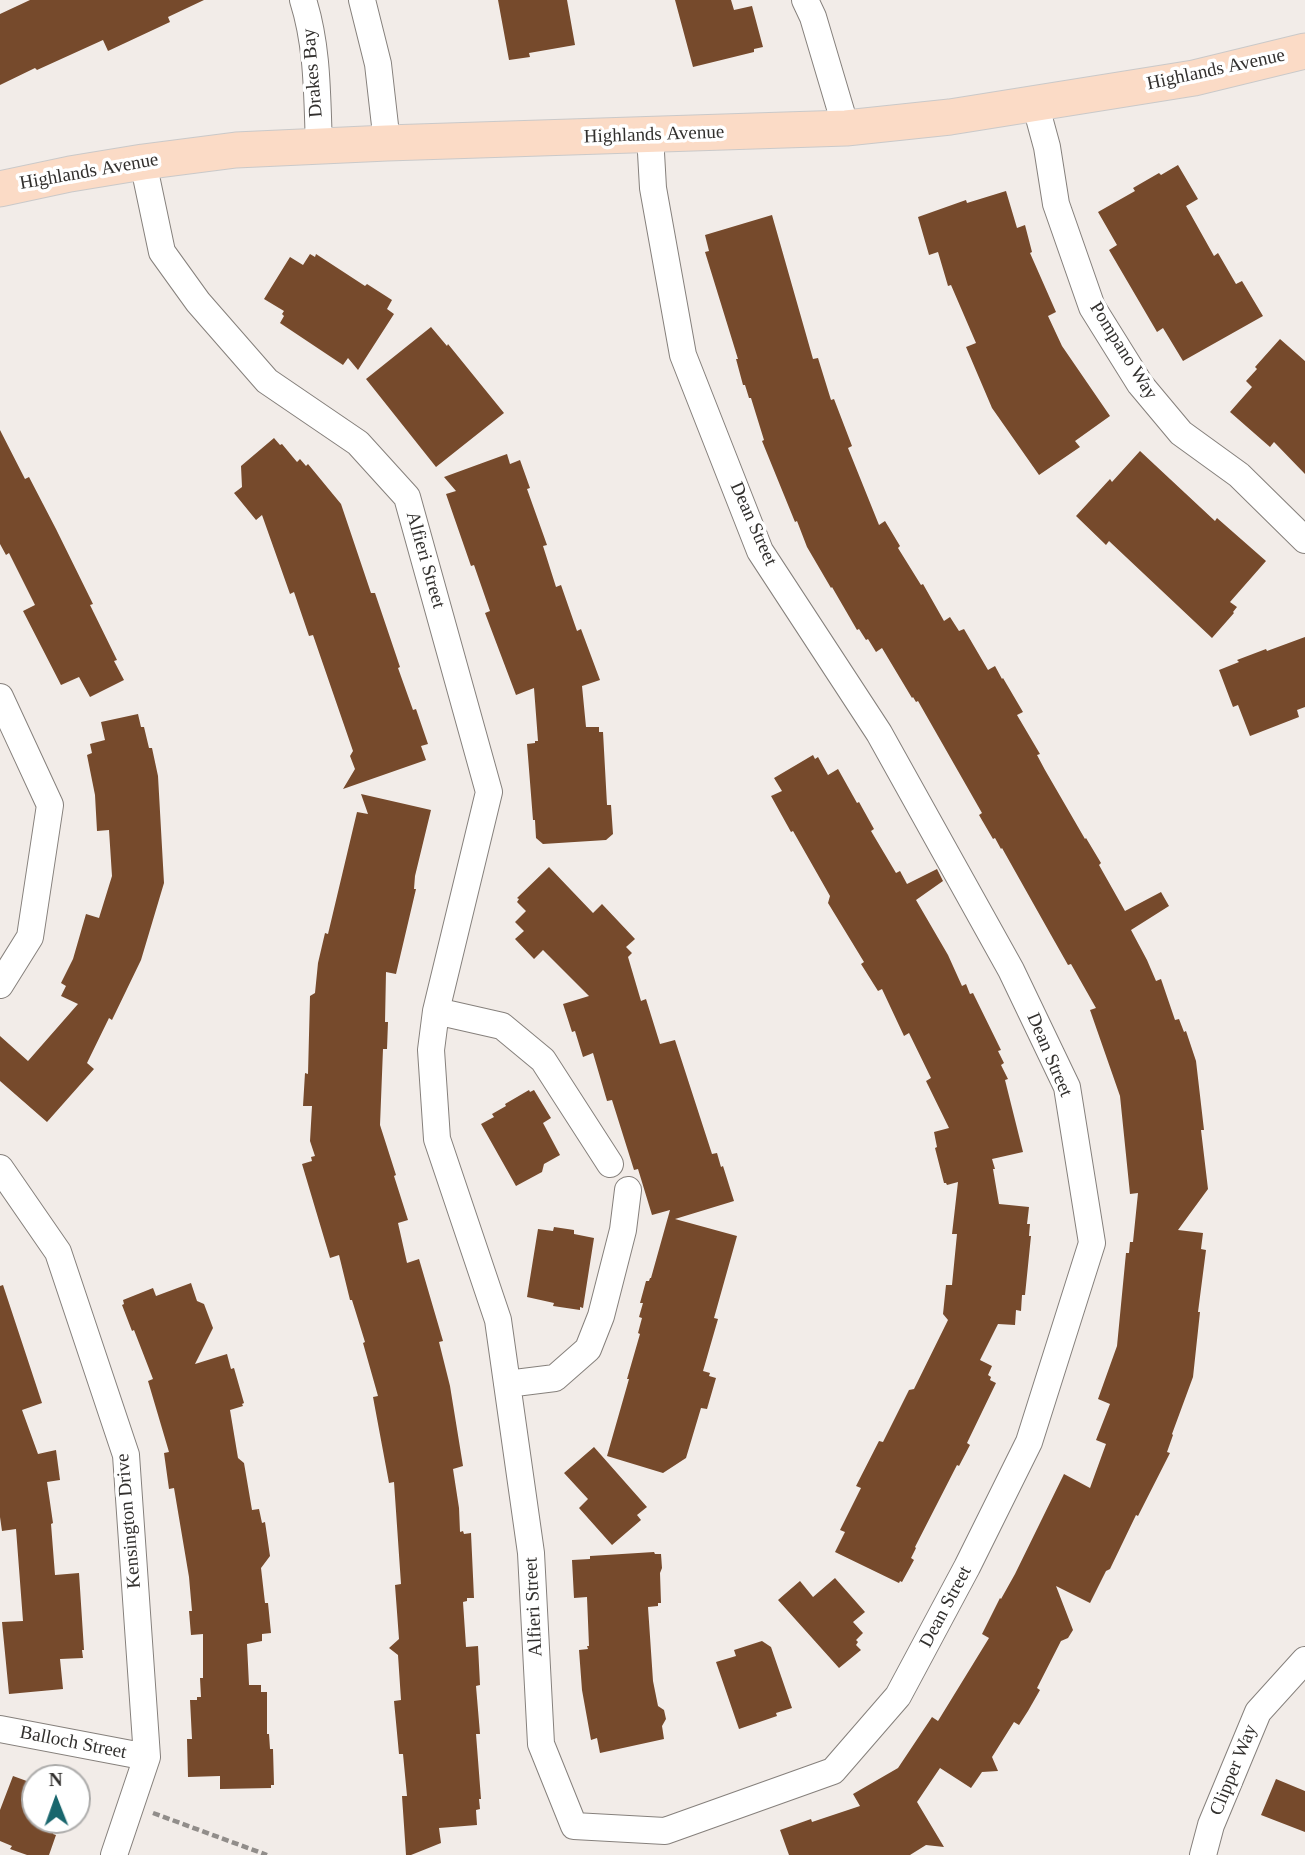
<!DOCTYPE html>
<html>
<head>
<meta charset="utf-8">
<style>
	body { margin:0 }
	#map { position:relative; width:1305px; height:1855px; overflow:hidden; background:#f2ece8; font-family:"Times New Roman",serif }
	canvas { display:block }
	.north { position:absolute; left:21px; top:1764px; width:70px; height:70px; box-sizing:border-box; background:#fff; border:2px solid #adacab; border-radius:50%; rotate:359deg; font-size:19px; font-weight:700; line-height:28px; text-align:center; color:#32302e }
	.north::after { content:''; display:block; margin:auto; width:24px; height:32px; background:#19666d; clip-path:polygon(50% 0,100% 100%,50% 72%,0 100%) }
</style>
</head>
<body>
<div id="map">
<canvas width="1305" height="1855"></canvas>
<div class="north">N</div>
</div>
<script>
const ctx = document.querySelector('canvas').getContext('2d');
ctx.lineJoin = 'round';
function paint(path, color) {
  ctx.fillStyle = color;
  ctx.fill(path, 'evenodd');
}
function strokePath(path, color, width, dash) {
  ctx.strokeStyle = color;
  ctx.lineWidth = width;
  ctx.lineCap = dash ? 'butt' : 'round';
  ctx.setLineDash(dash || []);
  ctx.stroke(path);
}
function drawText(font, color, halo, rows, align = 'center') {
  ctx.font = font + ' "Times New Roman",serif';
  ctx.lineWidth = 7;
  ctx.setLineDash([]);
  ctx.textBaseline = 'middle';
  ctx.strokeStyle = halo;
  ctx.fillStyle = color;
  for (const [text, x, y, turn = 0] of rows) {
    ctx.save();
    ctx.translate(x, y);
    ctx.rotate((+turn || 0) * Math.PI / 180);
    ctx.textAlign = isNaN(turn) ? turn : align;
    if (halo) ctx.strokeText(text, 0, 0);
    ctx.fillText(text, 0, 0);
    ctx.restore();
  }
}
paint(new Path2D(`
	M 30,0 L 204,0 L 168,17 L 170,22 L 108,51 L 103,40 L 37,70 L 35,68 L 0,85 L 0,14 Z
	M 498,0 L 567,0 L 575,45 L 529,53 L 530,57 L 509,60 Z
	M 675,0 L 731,0 L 734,10 L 752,6 L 763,47 L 754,49 L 754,52 L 693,67 Z
	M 1178,165 L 1198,199 L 1186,206 L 1214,256 L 1218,253 L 1236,284 L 1242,281 L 1263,316 L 1183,361 L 1163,328 L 1157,332 L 1109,250 L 1117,245 L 1098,212 L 1135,191 L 1133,188 L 1159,173 L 1161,175 Z
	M 1006,191 L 1017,228 L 1025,225 L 1032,252 L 1030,253 L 1056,312 L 1048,316 L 1062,346 L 1110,416 L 1075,441 L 1080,447 L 1039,475 L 992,408 L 966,347 L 976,343 L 951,285 L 948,286 L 938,252 L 929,255 L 918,217 L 966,200 L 967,203 Z
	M 772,215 L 813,359 L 818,358 L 831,400 L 834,399 L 852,446 L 848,448 L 879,525 L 885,521 L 900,546 L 898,548 L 921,585 L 923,584 L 944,621 L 950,617 L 959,631 L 964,629 L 988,670 L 995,666 L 1002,679 L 1003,678 L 1023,712 L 1017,715 L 1040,754 L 1037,755 L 1045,770 L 1085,839 L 1086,838 L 1101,863 L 1099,865 L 1125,911 L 1161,892 L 1169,906 L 1131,930 L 1147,960 L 1156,981 L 1161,979 L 1175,1020 L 1179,1019 L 1184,1032 L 1186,1031 L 1196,1061 L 1204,1130 L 1201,1130 L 1208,1189 L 1178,1230 L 1203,1233 L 1201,1249 L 1206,1250 L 1198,1312 L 1200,1312 L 1193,1377 L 1172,1434 L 1173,1435 L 1167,1452 L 1170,1453 L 1138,1516 L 1136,1515 L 1110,1569 L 1106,1571 L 1090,1603 L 1056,1586 L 1073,1630 L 1068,1638 L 1061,1641 L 1037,1688 L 1040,1690 L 1028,1711 L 1019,1725 L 1014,1722 L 992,1757 L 998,1771 L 982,1772 L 971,1788 L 940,1768 L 917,1802 L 944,1847 L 926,1845 L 910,1855 L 789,1855 L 780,1830 L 811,1819 L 812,1822 L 860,1806 L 853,1794 L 898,1768 L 932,1717 L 938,1721 L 989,1638 L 982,1634 L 1000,1598 L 1001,1599 L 1015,1574 L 1064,1474 L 1090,1488 L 1106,1444 L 1096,1440 L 1110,1404 L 1098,1399 L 1117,1346 L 1126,1253 L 1129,1253 L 1130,1242 L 1133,1242 L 1138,1193 L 1130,1194 L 1120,1096 L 1090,1010 L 1096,1008 L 1071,964 L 1068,965 L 1051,935 L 1002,848 L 1001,849 L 995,838 L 993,839 L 979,815 L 982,813 L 918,701 L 916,702 L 913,697 L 912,698 L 882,648 L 876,652 L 868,639 L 866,640 L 859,629 L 857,630 L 832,587 L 831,588 L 807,547 L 797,521 L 795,522 L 762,441 L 764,440 L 751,398 L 749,398 L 745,385 L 743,385 L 736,359 L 738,359 L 705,252 L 709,251 L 705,235 Z
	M 310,254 L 315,257 L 316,254 L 365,286 L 367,284 L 392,300 L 387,309 L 394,314 L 358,370 L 348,358 L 343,365 L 280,323 L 284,316 L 282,314 L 284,311 L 264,299 L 290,257 L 303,265 Z
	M 431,327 L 447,346 L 448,344 L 504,413 L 436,467 L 366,379 Z
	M 1280,339 L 1305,361 L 1305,474 L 1274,442 L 1270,447 L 1230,412 L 1252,387 L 1246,381 L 1257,369 L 1255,367 Z
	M 0,430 L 25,479 L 29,477 L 56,529 L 93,604 L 90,605 L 117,660 L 114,661 L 124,680 L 90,697 L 79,677 L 61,685 L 23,611 L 35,605 L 9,553 L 6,555 L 0,544 Z
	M 274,438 L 280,445 L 282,444 L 297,462 L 300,459 L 306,466 L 308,464 L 341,504 L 371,593 L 375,593 L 400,667 L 398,668 L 413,710 L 416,709 L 428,744 L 421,746 L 426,760 L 343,789 L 355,769 L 350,756 L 353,751 L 313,635 L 309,636 L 294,592 L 290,594 L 262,515 L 256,520 L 234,493 L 242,487 L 241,466 Z
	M 1140,451 L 1215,521 L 1217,518 L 1266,561 L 1230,602 L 1237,607 L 1233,612 L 1234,613 L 1212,638 L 1109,541 L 1106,545 L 1076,516 L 1110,479 L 1112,482 Z
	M 507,454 L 510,464 L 520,460 L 530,488 L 527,489 L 547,545 L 543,546 L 556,587 L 561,585 L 577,631 L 581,629 L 600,680 L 582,686 L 586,727 L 599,727 L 599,732 L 603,732 L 607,805 L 611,805 L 613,834 L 606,840 L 543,844 L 536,838 L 535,820 L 533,820 L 527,744 L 535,743 L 535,741 L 538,741 L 534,688 L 516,695 L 485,613 L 490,611 L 474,565 L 471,566 L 446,494 L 456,491 L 444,477 Z
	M 1305,637 L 1305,707 L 1297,710 L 1299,717 L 1250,736 L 1238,705 L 1233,707 L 1219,670 L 1239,662 L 1237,660 L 1266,649 L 1267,651 Z
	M 138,714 L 141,727 L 144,727 L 149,748 L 152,748 L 158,776 L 164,883 L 141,960 L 112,1020 L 109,1018 L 87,1063 L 94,1069 L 47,1122 L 0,1081 L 0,1036 L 28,1061 L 78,1004 L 61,996 L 66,986 L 61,983 L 73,959 L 86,914 L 99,918 L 112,876 L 109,830 L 97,831 L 95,795 L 87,755 L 92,753 L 90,744 L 105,740 L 101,722 Z
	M 813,755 L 815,759 L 818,757 L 828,775 L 838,769 L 857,803 L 859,802 L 874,829 L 871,831 L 896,873 L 900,871 L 907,884 L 937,869 L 943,881 L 916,900 L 948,955 L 962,986 L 966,984 L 970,994 L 973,993 L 1001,1050 L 998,1051 L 1004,1063 L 1001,1065 L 1008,1079 L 1005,1080 L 1023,1152 L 992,1159 L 995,1169 L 993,1169 L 999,1204 L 1029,1207 L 1027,1224 L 1030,1224 L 1029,1236 L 1031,1236 L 1025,1295 L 1022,1295 L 1021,1311 L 1016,1310 L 1015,1325 L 998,1324 L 980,1360 L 992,1366 L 988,1375 L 991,1377 L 990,1380 L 996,1383 L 967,1443 L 970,1445 L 959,1466 L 957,1465 L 915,1547 L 916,1548 L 911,1558 L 914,1560 L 902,1582 L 900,1581 L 899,1583 L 835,1552 L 845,1532 L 840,1530 L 861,1488 L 856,1486 L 879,1441 L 883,1442 L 909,1390 L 914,1389 L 948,1320 L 943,1314 L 946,1285 L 952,1285 L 957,1234 L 952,1234 L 958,1182 L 947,1185 L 946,1183 L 944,1183 L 935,1148 L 937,1147 L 934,1132 L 949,1128 L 926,1081 L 931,1078 L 909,1033 L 904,1036 L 882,989 L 878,991 L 861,964 L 864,962 L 828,903 L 830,896 L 793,831 L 791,832 L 771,796 L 782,791 L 774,778 Z
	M 361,794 L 431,810 L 415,876 L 414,889 L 416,889 L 396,974 L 386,972 L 385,1022 L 388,1022 L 387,1049 L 383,1049 L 380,1125 L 396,1175 L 394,1176 L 408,1220 L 398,1223 L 407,1263 L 419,1259 L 443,1341 L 439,1342 L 450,1386 L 463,1466 L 453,1469 L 459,1508 L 460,1532 L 463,1531 L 464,1534 L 471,1533 L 474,1598 L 467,1598 L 467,1601 L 463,1602 L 466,1647 L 478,1646 L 480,1685 L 476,1686 L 480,1734 L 476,1734 L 481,1799 L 479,1799 L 480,1809 L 476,1810 L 477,1825 L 439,1828 L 441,1843 L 411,1855 L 406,1855 L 402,1796 L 407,1796 L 403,1754 L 399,1754 L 394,1701 L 401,1700 L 398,1655 L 389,1648 L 399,1639 L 395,1585 L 401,1584 L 394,1482 L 389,1483 L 373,1397 L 378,1396 L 363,1343 L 365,1342 L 352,1300 L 350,1300 L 339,1255 L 330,1258 L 302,1164 L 312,1161 L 311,1157 L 315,1156 L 310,1141 L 312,1106 L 303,1106 L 305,1073 L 308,1074 L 310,996 L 315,993 L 318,963 L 325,933 L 328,934 L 357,812 L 368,814 Z
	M 549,867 L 593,913 L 602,904 L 635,939 L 626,947 L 632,953 L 628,957 L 641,1001 L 646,999 L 660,1044 L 675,1040 L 712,1154 L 717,1153 L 721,1167 L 723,1166 L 734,1201 L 675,1219 L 737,1236 L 714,1318 L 718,1319 L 703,1371 L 710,1373 L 709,1376 L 716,1378 L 707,1409 L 701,1408 L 686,1458 L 663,1473 L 607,1456 L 629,1379 L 627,1379 L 640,1334 L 638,1333 L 642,1318 L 639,1317 L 643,1303 L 640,1303 L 646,1281 L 649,1281 L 650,1278 L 651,1278 L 670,1210 L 652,1215 L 638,1169 L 634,1170 L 612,1100 L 607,1101 L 593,1053 L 583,1057 L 575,1031 L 572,1032 L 563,1004 L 589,996 L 543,950 L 534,959 L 515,939 L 524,931 L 515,922 L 526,911 L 517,902 L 519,899 L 517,898 Z
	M 529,1090 L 530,1092 L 534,1090 L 551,1118 L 543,1123 L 560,1155 L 544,1164 L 542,1172 L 516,1186 L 481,1124 L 494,1117 L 492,1114 L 506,1106 L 505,1104 Z
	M 554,1227 L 574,1230 L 574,1234 L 594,1238 L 583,1308 L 580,1307 L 580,1310 L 553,1306 L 554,1303 L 527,1297 L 538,1229 L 553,1231 Z
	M 191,1283 L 197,1301 L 204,1304 L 213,1328 L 195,1364 L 227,1354 L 231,1369 L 234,1368 L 244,1403 L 242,1404 L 243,1406 L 230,1410 L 238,1458 L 244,1463 L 252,1510 L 259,1509 L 262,1523 L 265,1522 L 270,1556 L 261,1568 L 265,1603 L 268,1603 L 271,1633 L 262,1634 L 262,1641 L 247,1644 L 249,1685 L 261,1685 L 261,1692 L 267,1692 L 267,1734 L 269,1734 L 270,1749 L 273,1749 L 274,1785 L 271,1785 L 271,1788 L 220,1789 L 220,1776 L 188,1777 L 187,1739 L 192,1739 L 190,1700 L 197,1700 L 197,1697 L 201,1697 L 200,1678 L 203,1678 L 203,1634 L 191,1635 L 189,1611 L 192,1611 L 189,1577 L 174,1488 L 169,1489 L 164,1453 L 169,1452 L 148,1381 L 153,1379 L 134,1330 L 132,1331 L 122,1305 L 124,1304 L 123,1300 L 153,1288 L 156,1296 Z
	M 3,1285 L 42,1403 L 22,1410 L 38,1454 L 56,1450 L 60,1480 L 47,1482 L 53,1523 L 51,1524 L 55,1575 L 79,1573 L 84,1650 L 82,1650 L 83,1658 L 60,1659 L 63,1689 L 9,1694 L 2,1622 L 23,1621 L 16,1529 L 2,1531 L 0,1517 L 0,1286 Z
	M 594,1447 L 647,1507 L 637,1515 L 641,1520 L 612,1545 L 579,1508 L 588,1499 L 564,1473 Z
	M 654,1552 L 655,1554 L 661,1554 L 662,1568 L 660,1573 L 661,1603 L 658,1603 L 658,1606 L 648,1607 L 653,1681 L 658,1706 L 664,1710 L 666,1719 L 662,1726 L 664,1739 L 600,1753 L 597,1738 L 591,1740 L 582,1690 L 579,1650 L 588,1649 L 587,1646 L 589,1646 L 587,1597 L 574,1598 L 572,1560 L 590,1559 L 590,1556 Z
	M 835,1578 L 865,1612 L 853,1622 L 863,1633 L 856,1640 L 858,1642 L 856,1645 L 861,1650 L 839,1668 L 778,1600 L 800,1581 L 813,1597 Z
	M 762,1641 L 771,1647 L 792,1708 L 776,1713 L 777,1716 L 739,1729 L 716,1662 L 736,1656 L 734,1650 Z
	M 13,1776 L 35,1784 L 35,1820 L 59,1820 L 53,1834 L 56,1835 L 49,1855 L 27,1855 L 10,1849 L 12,1846 L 0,1841 L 0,1810 Z
	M 1276,1779 L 1305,1791 L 1305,1832 L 1261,1815 Z`), '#764a2c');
const minor = new Path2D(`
	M 303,0 C 318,47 317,97 319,146
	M 362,0 L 378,64 L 387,143
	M 805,0 L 813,17 L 846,128
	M 1035,103 L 1047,147 L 1056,204 L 1092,307 L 1140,384 L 1181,433 L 1239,475 L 1305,540
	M 143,162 L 162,252 L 198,302 L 267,381 L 358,443 L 407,497 L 489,792 L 436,1011 L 431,1050 L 437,1139 L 498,1320 L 531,1553 L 541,1744 L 574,1826 L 665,1831 L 833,1771 L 898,1696 L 967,1567 L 1029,1442 L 1092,1243 L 1067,1087 L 1011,970 L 879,733 L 760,551 L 683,355 L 653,188 L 650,135
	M 0,697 L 50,805 L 30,937 L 0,985
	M 436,1011 L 502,1026 L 543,1060 L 610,1164
	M 0,1168 L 58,1252 L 126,1455 L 147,1757 L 114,1855
	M 507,1384 L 555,1378 L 588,1349 L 601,1316 L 623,1230 L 628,1190
	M 0,1729 L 147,1757
	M 1203,1855 L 1211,1825 L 1258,1712 L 1305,1660`);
const major = new Path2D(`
	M 0,189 L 70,174 L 143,162 L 236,150 L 387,143 L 846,128 L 950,117 L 1194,78 L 1305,51`);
strokePath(minor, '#86807c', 28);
strokePath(major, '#cac9c9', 37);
strokePath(new Path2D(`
	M 153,1813 L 267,1855`), '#918d8a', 4.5, [7, 3.5]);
strokePath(minor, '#fff', 26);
strokePath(major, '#fbdbc6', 35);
drawText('19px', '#32302e', '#fff', [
	["Highlands Avenue",1216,70,-12],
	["Drakes Bay",313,73,-95],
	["Highlands Avenue",654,135,-2],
	["Highlands Avenue",89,172,-10],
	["Pompano Way",1123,351,58],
	["Dean Street",753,524,66],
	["Alfieri Street",425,560,74],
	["Dean Street",1049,1055,67],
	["Kensington Drive",129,1521,-95],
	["Alfieri Street",534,1607,-93],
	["Dean Street",946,1607,-62],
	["Balloch Street",73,1743,11],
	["Clipper Way",1234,1770,-68]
]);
</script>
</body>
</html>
